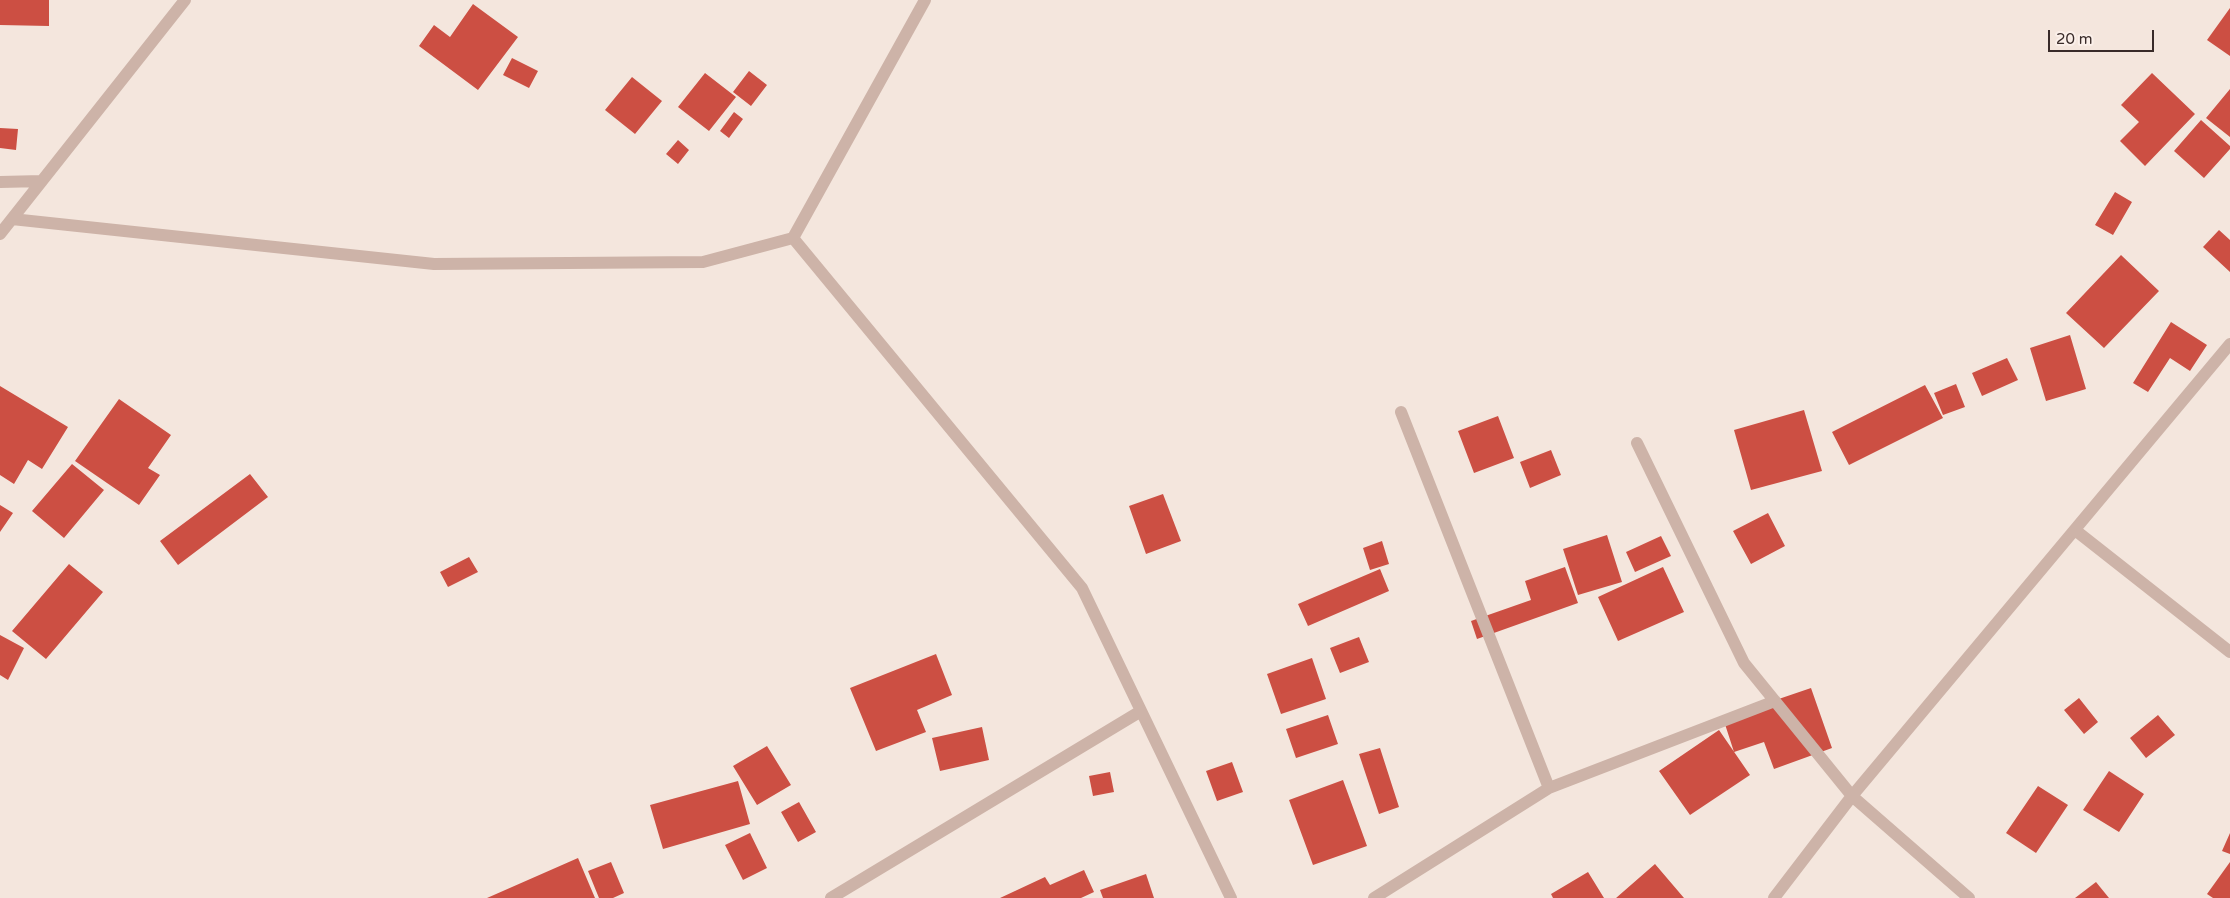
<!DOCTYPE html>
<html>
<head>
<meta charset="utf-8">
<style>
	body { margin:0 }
	#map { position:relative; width:2230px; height:898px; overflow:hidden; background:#f4e6dd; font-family:"Varela Round",sans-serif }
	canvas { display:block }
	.scale { position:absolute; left:2048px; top:30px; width:106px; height:22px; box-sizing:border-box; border:2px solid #392b29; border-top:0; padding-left:6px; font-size:15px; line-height:18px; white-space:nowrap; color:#392b29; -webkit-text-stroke:4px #fbf0ea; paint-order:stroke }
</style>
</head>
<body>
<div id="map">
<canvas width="2230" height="898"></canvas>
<div class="scale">20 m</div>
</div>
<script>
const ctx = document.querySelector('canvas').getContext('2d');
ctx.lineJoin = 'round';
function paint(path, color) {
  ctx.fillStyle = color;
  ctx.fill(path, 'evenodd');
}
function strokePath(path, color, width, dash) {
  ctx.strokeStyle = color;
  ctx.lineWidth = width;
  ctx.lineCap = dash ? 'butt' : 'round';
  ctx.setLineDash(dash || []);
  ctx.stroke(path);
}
paint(new Path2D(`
	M 0,0 L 49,0 L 49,26 L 0,25 Z
	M 473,4 L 518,37 L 478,90 L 419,46 L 434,25 L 450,37 Z
	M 2230,8 L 2230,56 L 2207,40 Z
	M 512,58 L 538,71 L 529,88 L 503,75 Z
	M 749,71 L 767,85 L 751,106 L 733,92 Z
	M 705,73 L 736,97 L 709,131 L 678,107 Z
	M 2152,73 L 2195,114 L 2145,166 L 2120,141 L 2139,122 L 2121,105 Z
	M 632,77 L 662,101 L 635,134 L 605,110 Z
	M 2230,89 L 2230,137 L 2206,118 Z
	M 734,112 L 743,119 L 729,138 L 720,131 Z
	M 2201,120 L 2230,146 L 2230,149 L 2204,178 L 2174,151 Z
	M 0,128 L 18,129 L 16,150 L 0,148 Z
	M 678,140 L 689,150 L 678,164 L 666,154 Z
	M 2115,192 L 2132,202 L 2113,235 L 2095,225 Z
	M 2219,230 L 2230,240 L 2230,272 L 2203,247 Z
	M 2121,255 L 2159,291 L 2104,348 L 2066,313 Z
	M 2171,322 L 2207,345 L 2190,371 L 2170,358 L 2148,392 L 2133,383 Z
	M 2070,335 L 2086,389 L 2046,401 L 2030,348 Z
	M 2007,358 L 2018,380 L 1982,396 L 1972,373 Z
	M 1956,384 L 1965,407 L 1943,415 L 1934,393 Z
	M 1925,385 L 1943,418 L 1849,465 L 1832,432 Z
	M 0,386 L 68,427 L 42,469 L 28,460 L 14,484 L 0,475 Z
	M 119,399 L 171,435 L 148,468 L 160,475 L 139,505 L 75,461 Z
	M 1804,410 L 1822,471 L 1751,490 L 1734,430 Z
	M 1498,416 L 1514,458 L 1474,473 L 1458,431 Z
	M 1551,450 L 1561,475 L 1530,488 L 1520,462 Z
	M 72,464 L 104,490 L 64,538 L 32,511 Z
	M 250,474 L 268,497 L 178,565 L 160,541 Z
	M 1163,494 L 1181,541 L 1146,554 L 1129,506 Z
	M 0,505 L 13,513 L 0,532 Z
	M 1768,513 L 1785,546 L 1751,564 L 1733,531 Z
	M 1607,535 L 1622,582 L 1578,595 L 1563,549 Z
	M 1661,536 L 1671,556 L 1635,572 L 1626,552 Z
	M 1382,541 L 1389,564 L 1370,570 L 1363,548 Z
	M 469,557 L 478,572 L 448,587 L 440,572 Z
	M 69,564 L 103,592 L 46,659 L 12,631 Z
	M 1565,567 L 1578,603 L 1477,639 L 1471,621 L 1531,600 L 1525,581 Z
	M 1663,567 L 1684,612 L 1618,641 L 1598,597 Z
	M 1380,569 L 1389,591 L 1308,626 L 1298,604 Z
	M 0,635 L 24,648 L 8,680 L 0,675 Z
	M 1359,637 L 1369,662 L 1340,673 L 1330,648 Z
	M 936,654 L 952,695 L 917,710 L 926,732 L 876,751 L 850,688 Z
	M 1312,658 L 1326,699 L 1281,714 L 1267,674 Z
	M 1811,688 L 1832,748 L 1774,769 L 1764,742 L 1734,752 L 1723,718 Z
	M 2079,698 L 2098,722 L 2084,734 L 2064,710 Z
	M 1328,715 L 1338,744 L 1296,758 L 1286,729 Z
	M 2158,715 L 2175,735 L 2146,758 L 2130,738 Z
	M 982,727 L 989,760 L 940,771 L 932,738 Z
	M 1719,730 L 1750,775 L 1690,815 L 1659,771 Z
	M 767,746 L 791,785 L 757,805 L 733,766 Z
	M 1380,748 L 1399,807 L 1379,814 L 1359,754 Z
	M 1232,762 L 1243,792 L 1217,801 L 1206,771 Z
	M 2109,771 L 2144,794 L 2119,832 L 2083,810 Z
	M 1110,772 L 1114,792 L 1093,796 L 1089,776 Z
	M 1343,780 L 1367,846 L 1313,865 L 1289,800 Z
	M 738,781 L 750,824 L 663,849 L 650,805 Z
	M 2038,786 L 2068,805 L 2036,853 L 2006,833 Z
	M 799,802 L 816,832 L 798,842 L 781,812 Z
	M 750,833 L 767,868 L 743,880 L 725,845 Z
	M 2230,833 L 2230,854 L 2222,851 Z
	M 578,858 L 595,898 L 487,898 Z
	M 611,862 L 624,893 L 613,898 L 599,898 L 588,871 Z
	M 2230,862 L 2230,898 L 2213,898 L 2207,894 Z
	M 1655,864 L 1684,898 L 1616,898 Z
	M 1084,870 L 1094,892 L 1081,898 L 1000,898 L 1045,877 L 1050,885 Z
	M 1588,872 L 1604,898 L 1553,898 L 1551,894 Z
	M 1146,874 L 1154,898 L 1103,898 L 1100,890 Z
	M 2096,882 L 2109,898 L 2075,898 Z`), '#cc4f43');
strokePath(new Path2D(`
	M 925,0 L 793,238 L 1082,588 L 1231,898
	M 0,182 L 42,181
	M 12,219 L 434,264 L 703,262 L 793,238
	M 0,234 L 185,0
	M 1401,412 L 1549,788
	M 1637,443 L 1744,663 L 1852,796 L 1969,898
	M 2075,530 L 2230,652
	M 831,898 L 1141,711
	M 1374,898 L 1549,788 L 1775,701
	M 1774,898 L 1852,796 L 2230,344`), '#cdb3a8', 12);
</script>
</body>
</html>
